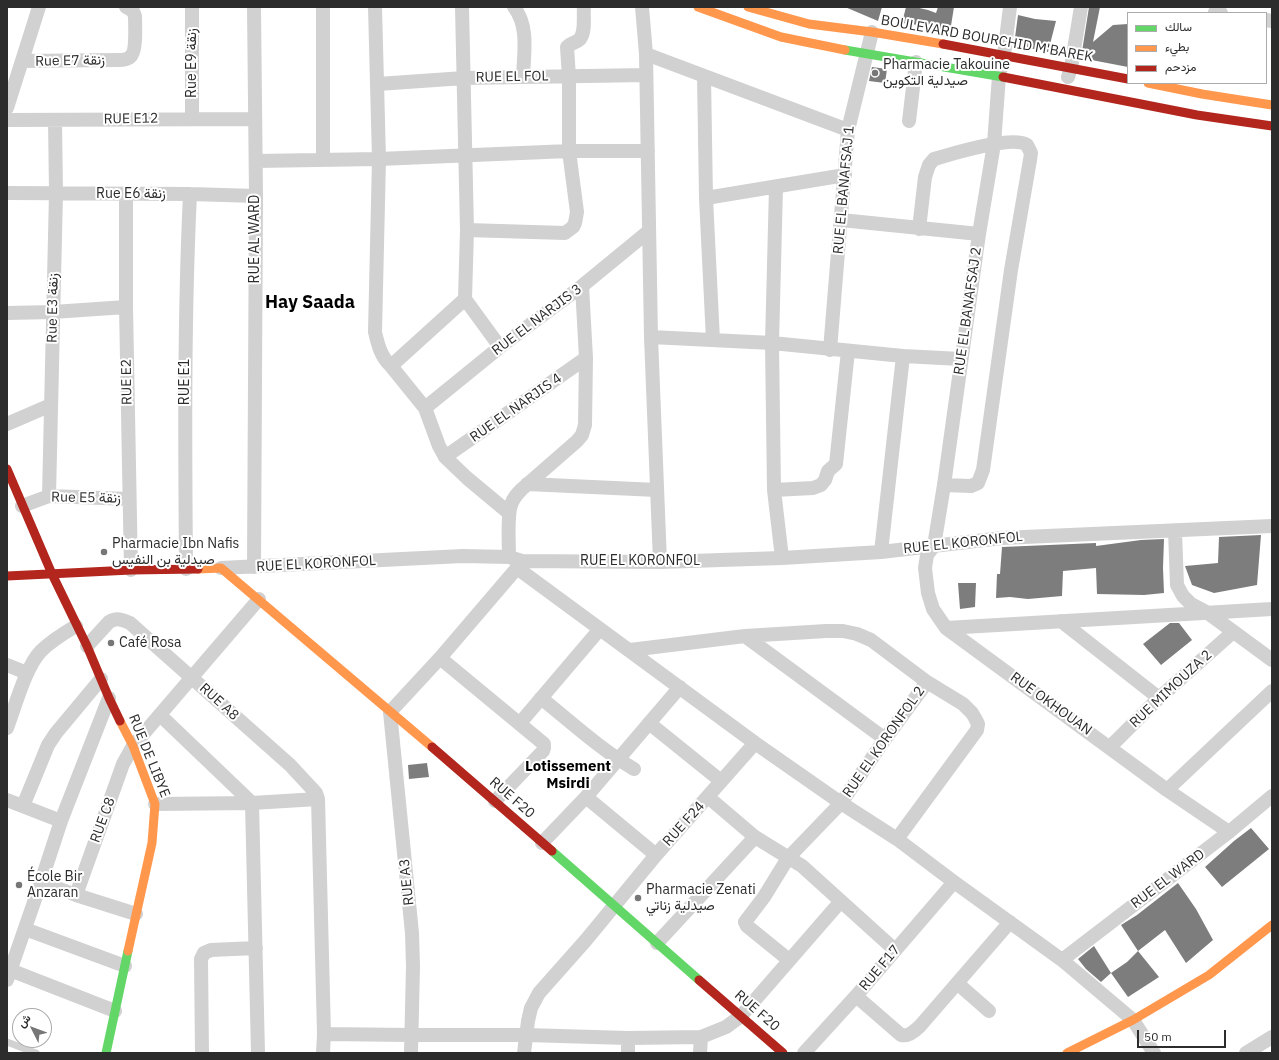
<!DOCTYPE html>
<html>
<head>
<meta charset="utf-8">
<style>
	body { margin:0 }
	#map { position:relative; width:1279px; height:1060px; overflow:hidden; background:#fff; font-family:"IBM Plex Sans",Vazirmatn,sans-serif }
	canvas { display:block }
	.frame { position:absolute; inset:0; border:8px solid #2c2c2c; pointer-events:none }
	.legend { position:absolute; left:1127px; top:12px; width:140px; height:72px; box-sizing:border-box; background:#fff; border:1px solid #ababab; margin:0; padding:5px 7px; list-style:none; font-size:12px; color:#2c2c2c }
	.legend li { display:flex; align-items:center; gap:8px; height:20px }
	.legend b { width:20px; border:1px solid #ababab }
	.north { position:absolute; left:12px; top:1008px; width:40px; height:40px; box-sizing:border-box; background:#fff; border:1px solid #ababab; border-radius:50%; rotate:312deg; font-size:11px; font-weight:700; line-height:16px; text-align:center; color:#2c2c2c }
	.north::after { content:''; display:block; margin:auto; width:14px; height:18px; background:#767676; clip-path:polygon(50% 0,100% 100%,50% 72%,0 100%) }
	.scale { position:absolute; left:1137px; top:1030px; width:89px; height:18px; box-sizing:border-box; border:2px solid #2c2c2c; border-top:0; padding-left:5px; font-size:12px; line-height:14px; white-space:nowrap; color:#2c2c2c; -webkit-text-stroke:3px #fff; paint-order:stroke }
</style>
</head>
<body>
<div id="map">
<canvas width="1279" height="1060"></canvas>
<div class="frame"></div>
<ul class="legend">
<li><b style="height:5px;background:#63d668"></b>سالك</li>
<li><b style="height:5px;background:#ff974d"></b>بطيء</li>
<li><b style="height:5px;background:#b3261e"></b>مزدحم</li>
</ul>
<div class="north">ش</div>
<div class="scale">50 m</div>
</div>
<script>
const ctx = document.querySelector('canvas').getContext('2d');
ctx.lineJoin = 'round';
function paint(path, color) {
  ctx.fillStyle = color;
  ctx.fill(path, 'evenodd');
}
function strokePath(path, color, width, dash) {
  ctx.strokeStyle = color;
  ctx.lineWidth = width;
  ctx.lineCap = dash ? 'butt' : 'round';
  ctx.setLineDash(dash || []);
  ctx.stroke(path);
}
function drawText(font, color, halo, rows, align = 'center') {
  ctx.font = font + ' "IBM Plex Sans",Vazirmatn,sans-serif';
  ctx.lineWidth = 4;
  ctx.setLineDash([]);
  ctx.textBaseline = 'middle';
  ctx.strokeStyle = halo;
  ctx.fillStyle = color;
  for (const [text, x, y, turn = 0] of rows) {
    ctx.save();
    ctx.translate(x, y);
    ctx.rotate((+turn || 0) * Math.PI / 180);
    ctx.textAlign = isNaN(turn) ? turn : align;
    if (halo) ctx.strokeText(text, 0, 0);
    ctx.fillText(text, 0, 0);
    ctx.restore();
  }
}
paint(new Path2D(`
	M 845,7 L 882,7 L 878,21 Z
	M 906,7 L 915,7 L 928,10 L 936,13 L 938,7 L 954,7 L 950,32 L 926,26 L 902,23 Z
	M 1089,7 L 1100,7 L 1093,42 L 1113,25 L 1128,24 L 1128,67 L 1081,58 Z
	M 1018,15 L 1035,19 L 1056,21 L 1048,52 L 1014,45 Z
	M 872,67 L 887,69 L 885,83 L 869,81 Z
	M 1261,535 L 1257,585 L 1214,593 L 1192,585 L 1185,566 L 1218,563 L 1219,537 Z
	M 1164,539 L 1163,568 L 1164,593 L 1144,595 L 1097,594 L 1096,568 L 1063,571 L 1062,596 L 1028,599 L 1010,597 L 996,598 L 997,574 L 1000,574 L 1002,547 L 1096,543 L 1096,546 L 1141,540 Z
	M 958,583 L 976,583 L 975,607 L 960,609 Z
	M 1170,623 L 1179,623 L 1192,640 L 1161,665 L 1143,644 Z
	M 427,763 L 429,777 L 409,779 L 408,765 Z
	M 1251,828 L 1269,849 L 1222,887 L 1205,867 L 1234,841 Z
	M 1178,883 L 1196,909 L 1213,940 L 1186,963 L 1165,930 L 1138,951 L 1121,925 L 1137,915 Z
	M 1094,946 L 1111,973 L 1101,982 L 1086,969 L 1078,959 Z
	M 1138,951 L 1159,977 L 1128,997 L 1111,973 L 1127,962 Z`), '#7d7d7d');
strokePath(new Path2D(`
	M 7,1042 L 36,1053`), '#d1d1d1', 7);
strokePath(new Path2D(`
	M 375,7 L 379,159 L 375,332 C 378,345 381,357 391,366 L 425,408 L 439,446 L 445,457 L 467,478 L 509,513
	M 462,7 L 467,230 L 465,299 L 500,347
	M 514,7 C 529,26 524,53 523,76
	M 642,7 L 646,54 L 651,337 L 660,562
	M 1010,7 L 1004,55 L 999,76 L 994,144 L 979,234 L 944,485 L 934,546 L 927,555 L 925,568 L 928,593 L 933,609 L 946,628 L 1167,790 L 1229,832
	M 1215,12 L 1221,13
	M 1266,20 L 1272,21
	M 646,54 L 848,130
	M 22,61 L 118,60 C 122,60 127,60 130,57 C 137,52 135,25 135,16 L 133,11 L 126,7
	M 704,76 L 706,198 L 713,340
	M 1068,77 L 1071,68 L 1081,7
	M 378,84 L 464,78 L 646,75
	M 7,108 L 39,7
	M 192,119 L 192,7
	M 7,120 L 254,119
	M 909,121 L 916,62
	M 323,159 L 323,7
	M 256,161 L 379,159 L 569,151 L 648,151
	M 776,187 L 772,343 L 774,490 L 782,558
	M 7,193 L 190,194 L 256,196
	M 126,194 L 126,307 L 131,570
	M 706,198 L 845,175
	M 841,220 L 979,234
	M 919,229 L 925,177 L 929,165 L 934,159 C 952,154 1013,135 1027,145 L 1031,153 L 1030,160 L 1011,270 L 983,470 L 978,483 L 971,486 L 944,485
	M 467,230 L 565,233 L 573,227 L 575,223 L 577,212 L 569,151 L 569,77 L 567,47 C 572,42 576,43 580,39 C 586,31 583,16 584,7
	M 7,313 L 53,312 L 126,307
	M 651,337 L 772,343 L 903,356 L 961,359
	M 830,350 L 848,130 L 872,32
	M 391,366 L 465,299
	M 425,408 L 500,347 L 582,286 L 649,231
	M 7,424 L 51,405
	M 445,457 L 586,358
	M 527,484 L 657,490
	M 774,490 L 813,488 L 821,485 L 825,480 L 828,471 L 836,464 L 848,351
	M 49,496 L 56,193 L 55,120
	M 22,506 L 49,496 L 129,499
	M 1175,531 L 1177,585 L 1183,596 L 1191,604 L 1208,613 L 1272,660
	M 881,552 L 903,356
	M 509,557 C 509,544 507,516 511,505 C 513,498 517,494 522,489 L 577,441 L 582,435 L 585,425 L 586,358 L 582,286
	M 254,567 L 256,196 L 254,7
	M 221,568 L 463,556 L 509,557 L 522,561 L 660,562 L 782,558 L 881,552 L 1002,538 L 1272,526
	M 517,568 L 755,743 L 841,803 L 897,839 L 954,882 L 1062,960 L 1133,1020 L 1154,1053
	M 186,569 C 185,444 184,319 190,194
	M 1061,621 L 1159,698
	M 946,628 L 1272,609
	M 745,636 L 885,739
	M 87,646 L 109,622 C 117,617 123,620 130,623 L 290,765 L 316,793 L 318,799 L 324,1034 L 323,1053
	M 630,650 L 745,636 L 826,631 L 843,631 L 857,634 L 871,640 L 927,682 L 963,704 L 972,713 L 975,718 L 978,724 L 977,730 L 897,839
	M 440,658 L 544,744 L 544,748 L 543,751 L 495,801
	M 7,665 L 27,673
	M 541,698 C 572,723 600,749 634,769
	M 160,715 L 252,803 L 258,1053
	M 520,723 L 600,629
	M 649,723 L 721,781
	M 7,728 C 15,707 26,666 41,651 C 51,641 64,633 76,626
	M 1110,747 L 1159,698 L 1233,632
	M 1167,790 L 1272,691
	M 586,797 L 656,855
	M 708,797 L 755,837 L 802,866 L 895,950
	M 7,800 L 61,821
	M 155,804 L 252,803 L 318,799
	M 23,806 L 48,745 L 56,733 L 101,679
	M 542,843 L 586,797 L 680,687
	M 41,882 L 76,895 L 136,914
	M 76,895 L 123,764 L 133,746 L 259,599
	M 25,929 L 125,966
	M 657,943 L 755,837
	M 789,960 L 747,926 L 745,922 L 764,897 L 788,858 L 841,803 L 885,739 L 927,682
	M 1062,960 L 1229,832 L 1272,796
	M 10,970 L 115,1011
	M 7,980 L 41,882 L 61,821 L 109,698
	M 957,983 L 989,1011
	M 856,996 L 901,1035 C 908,1037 915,1031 920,1026 L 1010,922
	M 324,1034 L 411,1035 L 526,1035 L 628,1038 L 701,1037 L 726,1027 L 741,1016 L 841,901
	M 202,1053 L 201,959 L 204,953 L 211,950 L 256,948
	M 411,1053 L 413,966 L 412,933 L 390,712 L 440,658 L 517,568 L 521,562
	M 524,1053 L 528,1021 L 531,1008 L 539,993 L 586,940 L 656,855 L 755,743
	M 628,1053 L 628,1038
	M 700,1053 L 701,1037
	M 804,1053 L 856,996 L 954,882
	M 1246,1053 L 1272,1037`), '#d1d1d1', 14);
strokePath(new Path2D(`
	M 845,50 L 1003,77
	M 552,851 L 699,980
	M 106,1053 L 128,951`), '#63d668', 9);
strokePath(new Path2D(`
	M 698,7 L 781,37 L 845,50
	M 748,7 L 809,24 L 872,32 L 943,44
	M 1148,83 L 1202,94 L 1272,105
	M 198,569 L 221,568 L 432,747
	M 120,721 L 133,746 L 155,804 L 152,843 L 128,951
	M 1067,1053 L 1133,1020 L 1209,975 L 1272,925`), '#ff974d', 9);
strokePath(new Path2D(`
	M 943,44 L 1128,79
	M 1003,77 L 1197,115 L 1272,126
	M 7,469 L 52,574 L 87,646 L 109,698 L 120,721
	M 7,576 L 131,570 L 198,569
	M 432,747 L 552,851
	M 699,980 L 783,1053`), '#b3261e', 9);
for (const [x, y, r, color] of [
	[875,73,4,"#767676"],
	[104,552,4,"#767676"],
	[111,643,4,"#767676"],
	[19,885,4,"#767676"],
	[638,898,4,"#767676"]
]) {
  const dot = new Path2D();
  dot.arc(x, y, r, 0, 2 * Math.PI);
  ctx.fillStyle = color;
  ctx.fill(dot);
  strokePath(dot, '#fff', 1.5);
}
drawText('14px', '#2c2c2c', '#fff', [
	["BOULEVARD BOURCHID M'BAREK",987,39,10],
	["Rue E7 زنقة",70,61,-1],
	["Rue E9 زنقة",192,63,-90],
	["RUE EL FOL",512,77,-1],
	["RUE E12",131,119,-1],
	["RUE EL BANAFSAJ 1",844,190,-85],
	["Rue E6 زنقة",131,194],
	["RUE AL WARD",255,239,-90],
	["Rue E3 زنقة",53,308,-89],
	["RUE EL BANAFSAJ 2",968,311,-82],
	["RUE EL NARJIS 3",537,320,-37],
	["RUE E2",127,382,-91],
	["RUE E1",185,382,-90],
	["RUE EL NARJIS 4",516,408,-35],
	["Rue E5 زنقة",86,498,1],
	["RUE EL KORONFOL",963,543,-6],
	["RUE EL KORONFOL",640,561],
	["RUE EL KORONFOL",316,564,-3],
	["RUE MIMOUZA 2",1171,689,-43],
	["RUE A8",219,702,42],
	["RUE OKHOUAN",1051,704,36],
	["RUE EL KORONFOL 2",884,742,-55],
	["RUE DE LIBYE",149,756,68],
	["RUE F20",512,798,41],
	["RUE C8",103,820,-70],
	["RUE F24",684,824,-48],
	["RUE EL WARD",1168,879,-37],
	["RUE A3",407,882,-96],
	["RUE F17",880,968,-50],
	["RUE F20",757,1011,41]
]);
drawText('14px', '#2c2c2c', '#fff', [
	["Pharmacie Takouine",883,65],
	["صيدلية التكوين",883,81],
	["Pharmacie Ibn Nafis",112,544],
	["صيدلية بن النفيس",112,560],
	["Café Rosa",119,643],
	["École Bir",27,877],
	["Anzaran",27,893],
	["Pharmacie Zenati",646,890],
	["صيدلية زناتي",646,906]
], 'left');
drawText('bold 15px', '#000', '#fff', [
	["Lotissement",568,767],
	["Msirdi",568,784]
]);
drawText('bold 18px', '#000', '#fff', [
	["Hay Saada",310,303]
]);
</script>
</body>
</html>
